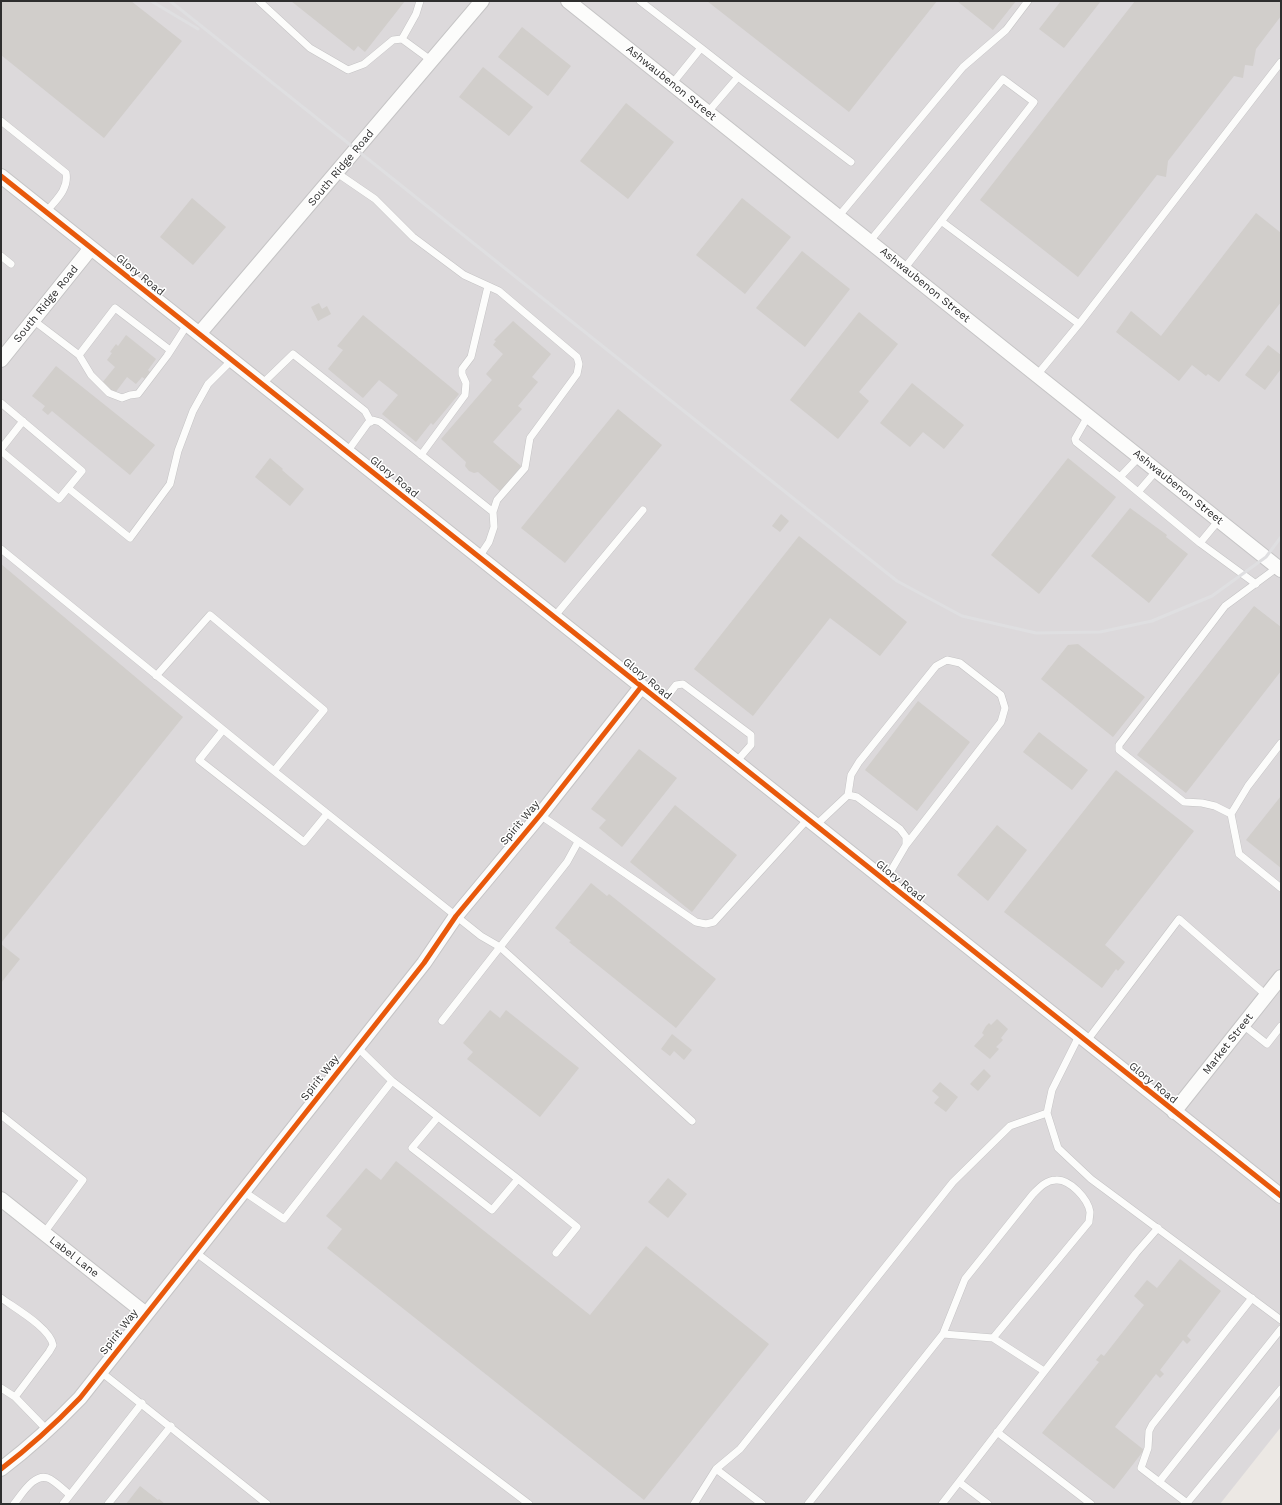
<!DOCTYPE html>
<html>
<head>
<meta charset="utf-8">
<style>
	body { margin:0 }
	#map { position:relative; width:1282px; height:1505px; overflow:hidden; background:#ece8e4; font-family:"Work Sans",sans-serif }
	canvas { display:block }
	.frame { position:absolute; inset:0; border:2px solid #2e2e2e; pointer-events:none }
</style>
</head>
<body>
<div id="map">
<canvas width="1282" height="1505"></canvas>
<div class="frame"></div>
</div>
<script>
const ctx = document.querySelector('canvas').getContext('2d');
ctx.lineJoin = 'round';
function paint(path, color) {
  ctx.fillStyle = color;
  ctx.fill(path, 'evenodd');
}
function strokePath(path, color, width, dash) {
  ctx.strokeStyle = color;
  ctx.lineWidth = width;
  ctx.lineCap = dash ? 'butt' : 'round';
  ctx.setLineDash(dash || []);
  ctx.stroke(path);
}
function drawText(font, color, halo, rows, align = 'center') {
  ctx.font = font + ' "Work Sans",sans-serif';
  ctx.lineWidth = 3;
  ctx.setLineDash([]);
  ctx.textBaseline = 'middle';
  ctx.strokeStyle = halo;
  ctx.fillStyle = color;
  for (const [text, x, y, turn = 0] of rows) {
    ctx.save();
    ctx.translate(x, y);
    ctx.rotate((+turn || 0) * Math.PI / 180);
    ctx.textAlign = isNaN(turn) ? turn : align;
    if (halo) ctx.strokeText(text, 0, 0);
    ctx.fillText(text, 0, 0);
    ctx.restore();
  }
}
paint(new Path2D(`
	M 1,1 L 1281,1 L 1281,1427 L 1220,1504 L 1,1504 Z`), '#dcd9db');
paint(new Path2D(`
	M 1,1 L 131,1 L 182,41 L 104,138 L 1,55 Z
	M 291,1 L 405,1 L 365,52 L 358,46 L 354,51 Z
	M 707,1 L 937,1 L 849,112 Z
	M 957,1 L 1016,1 L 993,30 Z
	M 1061,1 L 1101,1 L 1064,48 L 1039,29 Z
	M 1135,1 L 1281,1 L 1281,16 L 1256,49 L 1253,66 L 1245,65 L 1243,78 L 1234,76 L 1168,161 L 1166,177 L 1157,175 L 1078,277 L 980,200 Z
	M 522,27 L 571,66 L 548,96 L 498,57 Z
	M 483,67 L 533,107 L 509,136 L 459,97 Z
	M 626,103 L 674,142 L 628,199 L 580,161 Z
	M 192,198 L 226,227 L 193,265 L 160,237 Z
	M 742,198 L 791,237 L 745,294 L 696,255 Z
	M 1256,213 L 1281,233 L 1281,302 L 1219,382 L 1208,374 L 1206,376 L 1192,365 L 1179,381 L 1116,332 L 1131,311 L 1161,336 Z
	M 802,251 L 850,289 L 805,347 L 756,308 Z
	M 319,303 L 322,309 L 327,306 L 331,314 L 318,321 L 311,307 Z
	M 859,312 L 898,344 L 859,392 L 869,401 L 838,439 L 790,400 Z
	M 363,315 L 459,394 L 433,425 L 431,423 L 416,442 L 382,414 L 398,395 L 379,380 L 363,398 L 328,369 L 343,350 L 337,346 Z
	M 513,321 L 551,354 L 532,377 L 538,382 L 518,406 L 522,409 L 493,442 L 521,466 L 501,492 L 478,472 L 474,473 L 469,471 L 465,466 L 466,462 L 441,439 L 492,380 L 486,374 L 503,354 L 493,345 L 496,341 L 494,340 Z
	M 126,335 L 156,359 L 148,370 L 150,372 L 145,379 L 142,377 L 136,384 L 127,377 L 115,393 L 102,383 L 115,367 L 107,360 L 112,353 L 110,352 L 116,344 L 118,346 Z
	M 1268,345 L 1281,355 L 1281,369 L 1265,390 L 1245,375 Z
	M 56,366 L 155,445 L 130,475 L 52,411 L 48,415 L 42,410 L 45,406 L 32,396 Z
	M 912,383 L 964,425 L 944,449 L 923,432 L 910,447 L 880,423 Z
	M 618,409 L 662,445 L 565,563 L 521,528 Z
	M 270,458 L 283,469 L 282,470 L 304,489 L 290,506 L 255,477 Z
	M 1068,458 L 1116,497 L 1039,594 L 991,555 Z
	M 1130,508 L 1167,535 L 1166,537 L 1188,554 L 1149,603 L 1091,556 Z
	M 781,514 L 789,521 L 780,532 L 772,526 Z
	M 799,536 L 907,622 L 880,656 L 830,618 L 753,716 L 694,669 Z
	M 1,564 L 183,717 L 1,943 Z
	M 1254,606 L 1281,627 L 1281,671 L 1186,793 L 1137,755 Z
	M 1078,644 L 1145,697 L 1113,737 L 1041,679 L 1068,645 Z
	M 918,701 L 970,742 L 917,811 L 865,770 Z
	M 1039,732 L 1088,770 L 1072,790 L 1023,752 Z
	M 639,749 L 677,778 L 622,847 L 599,828 L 606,820 L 591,809 Z
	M 1116,770 L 1194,831 L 1105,945 L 1125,962 L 1118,971 L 1116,969 L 1102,988 L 1004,912 Z
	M 1281,796 L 1281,868 L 1246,840 Z
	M 675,805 L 737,855 L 692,912 L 630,862 Z
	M 997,825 L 1027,850 L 988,901 L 957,875 Z
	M 591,883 L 607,896 L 609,894 L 716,979 L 676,1028 L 569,942 L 571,941 L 555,928 Z
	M 1,944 L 20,959 L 1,983 Z
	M 490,1010 L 500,1018 L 506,1010 L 579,1068 L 540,1117 L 467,1059 L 473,1052 L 463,1043 Z
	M 997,1019 L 1008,1029 L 1001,1038 L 1003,1040 L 996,1047 L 999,1049 L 990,1059 L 974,1046 L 984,1035 L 982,1033 L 986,1026 L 989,1023 L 991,1025 Z
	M 672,1034 L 692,1050 L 684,1060 L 674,1051 L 670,1056 L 661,1049 Z
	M 984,1069 L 991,1076 L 978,1091 L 970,1084 Z
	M 940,1082 L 958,1097 L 946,1112 L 934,1103 L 939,1097 L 932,1091 Z
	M 396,1161 L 590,1315 L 646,1246 L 769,1344 L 644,1500 L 327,1248 L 342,1229 L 326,1216 L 366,1168 L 381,1180 Z
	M 668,1178 L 687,1194 L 668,1218 L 648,1202 Z
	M 1180,1259 L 1221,1291 L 1187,1336 L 1191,1340 L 1187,1344 L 1183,1340 L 1160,1370 L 1164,1374 L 1160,1378 L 1156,1374 L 1115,1427 L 1144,1450 L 1114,1489 L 1042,1433 L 1099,1362 L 1096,1360 L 1101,1354 L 1104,1356 L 1144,1305 L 1134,1296 L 1147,1280 L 1157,1288 Z
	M 140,1486 L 158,1500 L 159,1499 L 165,1504 L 126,1504 Z`), '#d1cecb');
const lane = new Path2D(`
	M 259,1 L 310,48 L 348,70 L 364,64 L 393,40 L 402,39 L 432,61
	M 640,1 L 701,48 L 672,84
	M 402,39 L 416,14 L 420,1
	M 701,48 L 738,77 L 708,112
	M 738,77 L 851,162
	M 1,121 L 66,173 C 69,189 56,200 46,212
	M 337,173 L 375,199 L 413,237 L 464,275 L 499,291 L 577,357 L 579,364 L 577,374 L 530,438 L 525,468 L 497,500 L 493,512 L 494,527 L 489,542 L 479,557
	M 838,217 L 963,67 L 1006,30 L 1028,1
	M 941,221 L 1079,324
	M 870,241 L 1003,79 L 1034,102 L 904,269
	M 1,256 L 11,264
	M 33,320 L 79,355 L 91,375 L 109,393 L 122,398 L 130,395 L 138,394 L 167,356 L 187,325
	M 79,355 L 115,308 L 170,350
	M 1037,375 L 1079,324 L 1281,62
	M 262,384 L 293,354 L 365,411 L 371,422
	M 1,403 L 82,471 L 59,499 L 1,451
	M 1088,416 L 1075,439 L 1076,442 L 1120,477 L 1139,457
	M 1,449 L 23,421
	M 347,452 L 368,423 L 373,420 L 380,422 L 493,512
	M 421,455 L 465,395 L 466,383 L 462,374 L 462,369 L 471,357 L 488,286
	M 1120,477 L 1138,492 L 1157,470
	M 68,488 L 130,538 L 170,484 L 178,451 L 193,411 L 208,384 L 232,360
	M 1138,492 L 1200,543 L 1219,520
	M 1200,543 L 1256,584
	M 1,549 L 274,771 L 481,936 L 500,947 L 567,862 L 578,842
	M 554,617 L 643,510
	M 156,676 L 210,615 L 324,710 L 274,771
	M 662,703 L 676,685 L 683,684 L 751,735 L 751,745 L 736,762
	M 223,730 L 199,760 L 304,842 L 327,814
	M 1281,743 L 1248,786 L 1231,814 L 1239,854 L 1281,888
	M 848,795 L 851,775 L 859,762 L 936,666 L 947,660 L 960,663 L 1001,695 L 1005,708 L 1001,722 L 906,845
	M 1231,814 L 1215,806 L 1202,803 L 1184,802 L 1119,750 L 1119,745 L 1225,606 L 1278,567
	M 540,815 L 696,922 L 706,924 L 714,922 L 807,820
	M 815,826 L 848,795 L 857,797 L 900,829 L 906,837 L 906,845 L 885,881
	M 442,1021 L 500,947 L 692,1121
	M 1243,1025 L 1267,1044 L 1281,1026
	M 1079,1036 L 1052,1090 L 1047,1113 L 1058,1148 L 1091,1179 L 1281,1320
	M 1086,1042 L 1179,919 L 1266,995
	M 392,1081 L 518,1179 L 577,1227 L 556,1253
	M 1,1115 L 83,1180 L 44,1233
	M 438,1117 L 412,1148 L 492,1210 L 518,1179
	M 243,1191 L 284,1219 L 392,1081 L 357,1047
	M 195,1252 L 529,1504
	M 1,1298 C 16,1309 50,1328 53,1345 L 49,1352 L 15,1397 L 48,1431
	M 1252,1298 L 1152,1425 L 1149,1431 L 1148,1448 L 1141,1468 L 1187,1503 L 1281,1389
	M 943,1334 L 993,1338
	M 101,1372 L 267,1504
	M 1,1388 L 15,1397
	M 997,1432 L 1091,1504
	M 716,1469 L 762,1504
	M 959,1482 L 988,1504
	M 1159,1482 L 1281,1329
	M 14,1504 C 22,1494 35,1471 50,1479 C 57,1483 64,1490 70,1495
	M 63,1504 L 142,1403
	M 108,1504 L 171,1426
	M 694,1504 L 716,1469 L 740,1449 L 953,1182 L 1010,1126 L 1047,1113
	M 808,1504 L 943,1334 L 965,1279 L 1033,1194 C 1039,1188 1046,1180 1056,1180 C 1070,1179 1088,1199 1090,1212 C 1090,1215 1089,1219 1089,1222 L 993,1338 L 1044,1371
	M 942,1504 L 1136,1253 L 1158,1228`);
const street = new Path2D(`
	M 568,1 L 1281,570
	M 1,176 L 1281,1196
	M 199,334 L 482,1
	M 1,360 L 91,248
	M 1174,1112 L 1281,977
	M 1,1199 L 146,1314
	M 1,1469 C 30,1447 55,1424 80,1398 L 424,963 L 456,916 L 540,815 L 641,687`);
strokePath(lane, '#c5c4c5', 8);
strokePath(street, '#c5c4c5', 16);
strokePath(lane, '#fcfcfb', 7);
strokePath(street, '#fcfcfb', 14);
strokePath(new Path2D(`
	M 151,1 L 198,29
	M 170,1 L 897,581 L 962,616 L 1036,633 L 1100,632 L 1152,621 L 1212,596 L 1266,557 L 1281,537`), '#dfdfe1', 3);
strokePath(new Path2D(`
	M 1,176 L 1281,1196
	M 1,1469 C 30,1447 55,1424 80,1398 L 424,963 L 456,916 L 540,815 L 641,687`), '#e8590c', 5);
drawText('11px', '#2e2e2e', '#fff', [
	["Ashwaubenon Street",671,83,39],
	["South Ridge Road",341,168,-50],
	["Glory Road",140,275,39],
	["Ashwaubenon Street",925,285,39],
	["South Ridge Road",46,304,-51],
	["Glory Road",394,477,39],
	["Ashwaubenon Street",1178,487,39],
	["Glory Road",647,679,39],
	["Spirit Way",520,823,-50],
	["Glory Road",900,881,39],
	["Market Street",1228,1044,-52],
	["Spirit Way",320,1078,-52],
	["Glory Road",1153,1083,39],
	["Label Lane",74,1257,38],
	["Spirit Way",119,1332,-52]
]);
</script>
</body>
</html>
